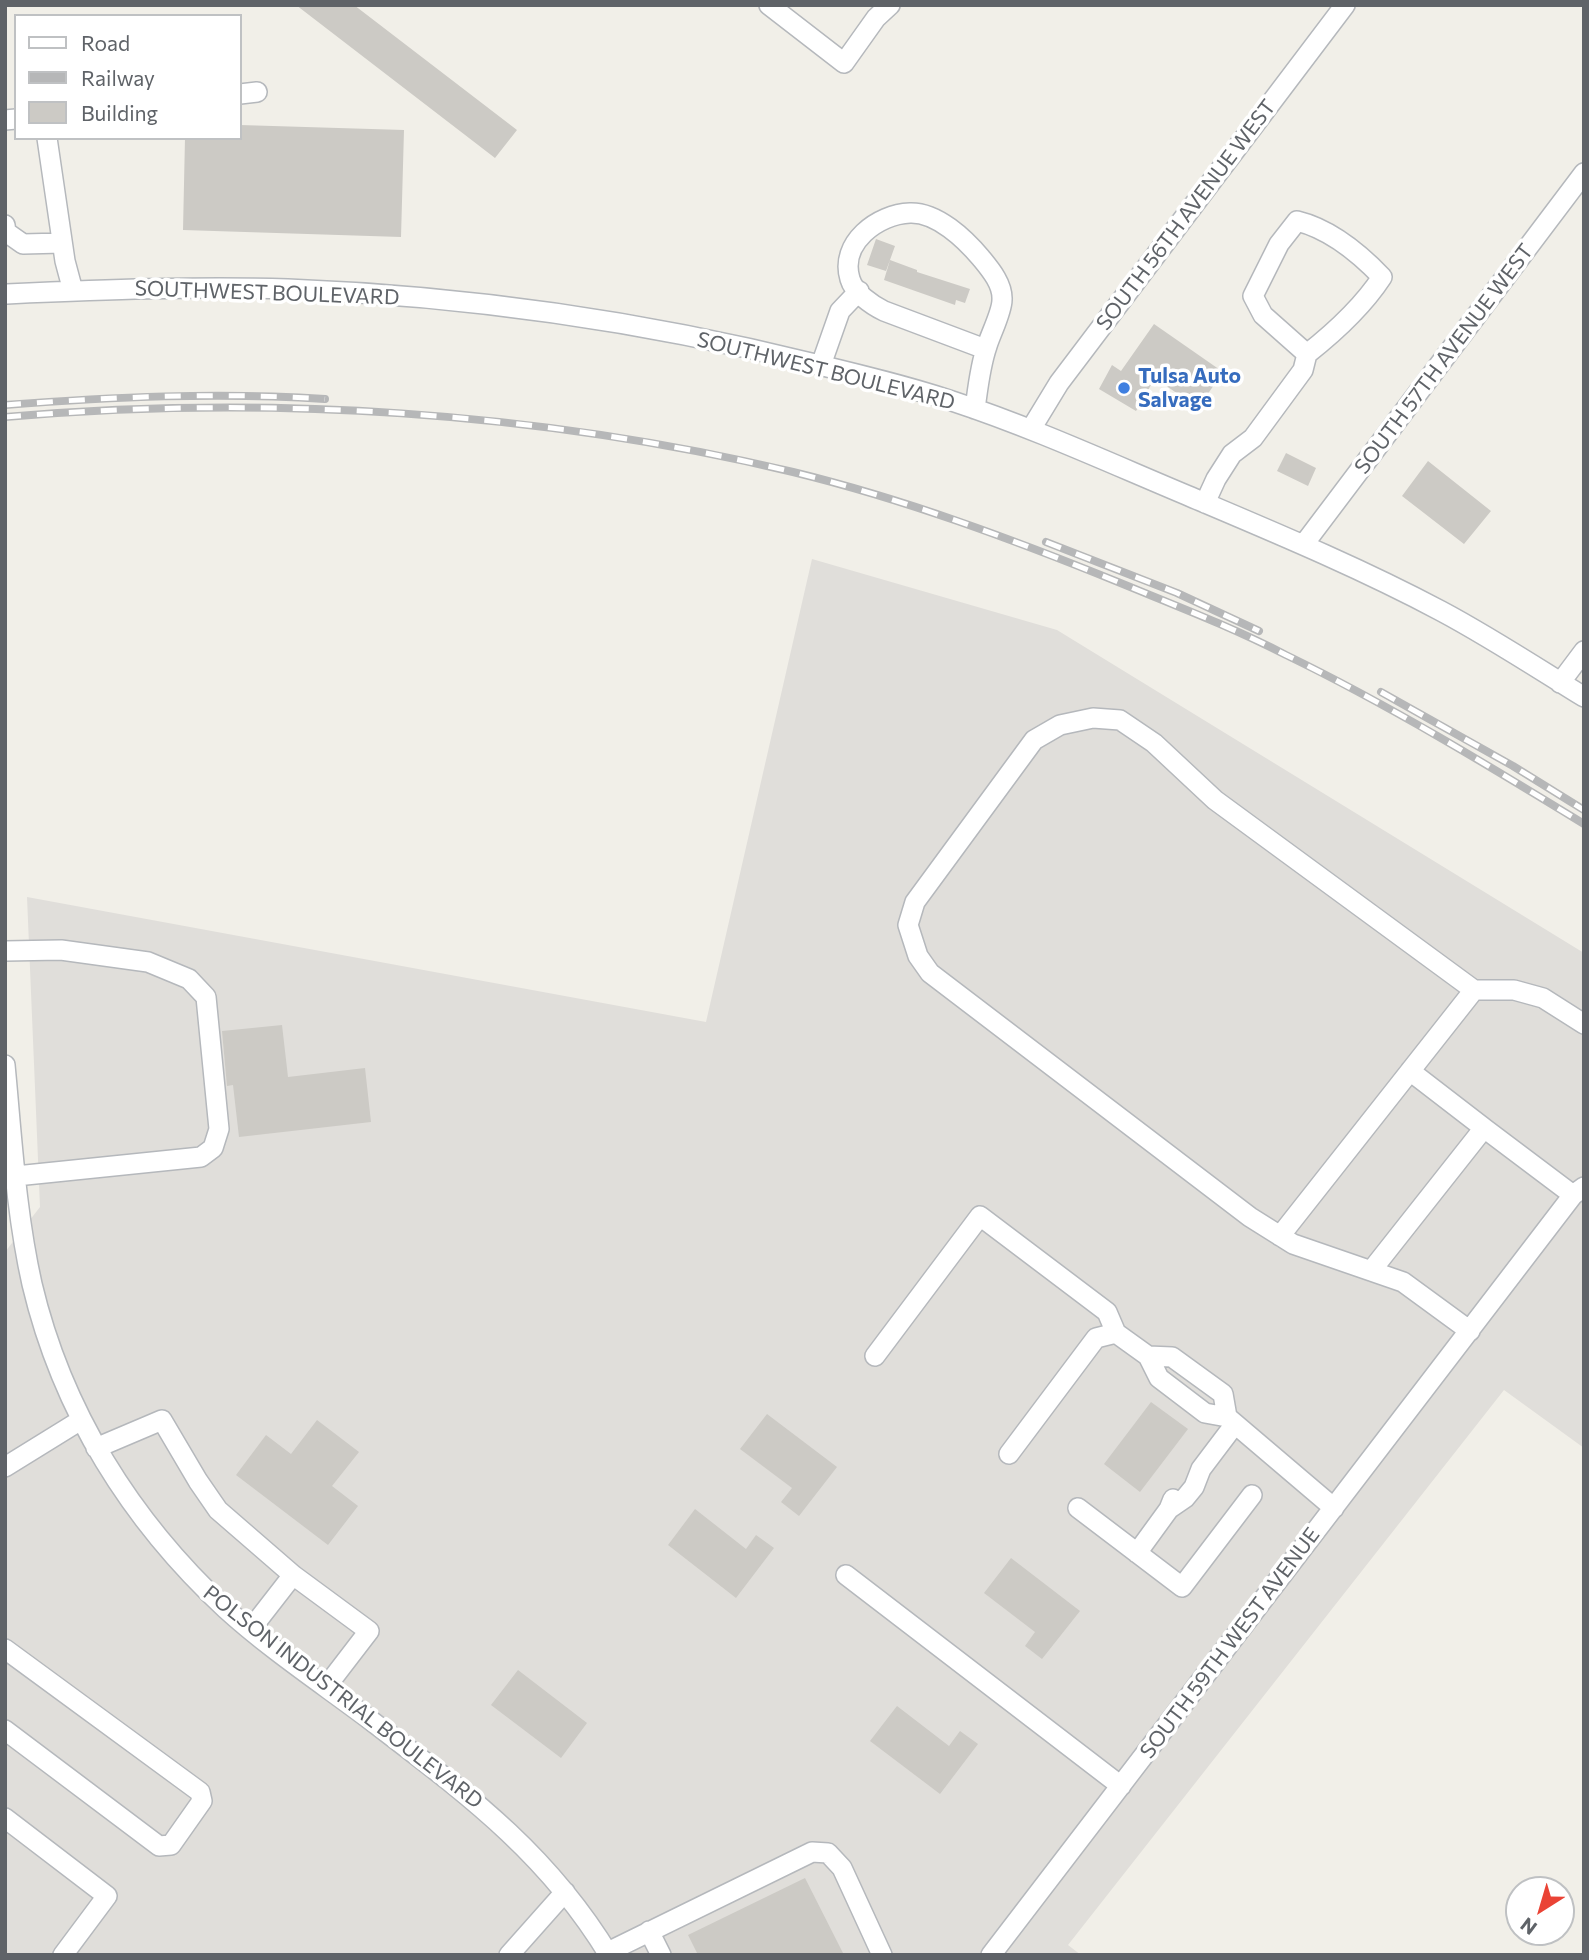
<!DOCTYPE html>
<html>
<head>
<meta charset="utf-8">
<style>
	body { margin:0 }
	#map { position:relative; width:1589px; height:1960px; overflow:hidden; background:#f1efe8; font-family:Commissioner,sans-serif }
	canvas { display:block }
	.frame { position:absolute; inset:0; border:7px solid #5f6368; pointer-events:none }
	.legend { position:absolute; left:14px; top:14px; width:228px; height:126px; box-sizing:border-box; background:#fff; border:2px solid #bfc1c3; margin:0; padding:9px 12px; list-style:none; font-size:21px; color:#5f6368 }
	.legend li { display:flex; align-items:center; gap:14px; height:35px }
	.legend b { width:35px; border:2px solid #bfc1c3 }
	.north { position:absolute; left:1505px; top:1876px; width:70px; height:70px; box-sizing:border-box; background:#fff; border:2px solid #bfc1c3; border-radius:50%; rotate:217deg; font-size:19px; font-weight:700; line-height:28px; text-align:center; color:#5f6368 }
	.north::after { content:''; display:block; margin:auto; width:24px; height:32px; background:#ea4335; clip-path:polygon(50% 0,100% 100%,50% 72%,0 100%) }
</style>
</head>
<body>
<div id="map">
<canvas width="1589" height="1960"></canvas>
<div class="frame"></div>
<ul class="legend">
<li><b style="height:9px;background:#fff"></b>Road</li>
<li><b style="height:9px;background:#b6b7b8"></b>Railway</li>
<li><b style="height:19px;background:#cccac5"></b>Building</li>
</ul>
<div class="north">N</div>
</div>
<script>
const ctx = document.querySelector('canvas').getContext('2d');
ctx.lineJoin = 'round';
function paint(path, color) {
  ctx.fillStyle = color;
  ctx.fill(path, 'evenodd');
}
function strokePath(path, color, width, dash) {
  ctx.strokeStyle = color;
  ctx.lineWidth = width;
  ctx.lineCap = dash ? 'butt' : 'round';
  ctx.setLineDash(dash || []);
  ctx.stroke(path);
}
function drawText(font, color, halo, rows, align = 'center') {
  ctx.font = font + ' Commissioner,sans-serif';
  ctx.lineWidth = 7;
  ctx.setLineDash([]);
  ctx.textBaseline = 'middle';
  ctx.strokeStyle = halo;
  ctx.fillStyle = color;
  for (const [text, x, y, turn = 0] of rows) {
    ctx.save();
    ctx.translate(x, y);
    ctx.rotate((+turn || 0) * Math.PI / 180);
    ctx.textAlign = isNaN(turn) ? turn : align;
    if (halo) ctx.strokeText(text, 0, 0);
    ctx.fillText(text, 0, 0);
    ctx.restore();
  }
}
paint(new Path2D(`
	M 812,559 L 1057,630 L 1584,953 L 1584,1448 L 1504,1390 L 1068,1945 L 1081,1955 L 5,1955 L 5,1252 L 40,1207 L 27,897 L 706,1022 Z`), '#e0deda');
paint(new Path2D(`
	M 296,5 L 354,5 L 517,130 L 495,158 Z
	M 240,125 L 404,130 L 401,237 L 183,230 L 185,138 L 240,138 Z
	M 876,239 L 895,246 L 886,271 L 867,265 Z
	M 890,260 L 917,270 L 917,272 L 970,289 L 965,303 L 956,300 L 955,305 L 884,280 Z
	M 1154,324 L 1223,372 L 1198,408 L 1155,378 L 1136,411 L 1099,389 L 1112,365 L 1121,371 Z
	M 1286,453 L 1316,468 L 1308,486 L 1277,471 Z
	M 1428,461 L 1491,511 L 1464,544 L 1402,496 Z
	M 282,1025 L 288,1077 L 365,1068 L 371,1122 L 239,1137 L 233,1085 L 227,1086 L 222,1031 Z
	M 1151,1402 L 1188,1429 L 1140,1492 L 1104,1464 Z
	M 767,1414 L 837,1467 L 799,1516 L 781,1502 L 792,1488 L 740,1449 Z
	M 317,1420 L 359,1452 L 332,1486 L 358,1506 L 328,1545 L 236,1475 L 266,1435 L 291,1454 Z
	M 695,1509 L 746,1549 L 756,1535 L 774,1548 L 736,1598 L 668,1545 Z
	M 1011,1558 L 1080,1611 L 1042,1659 L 1025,1646 L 1035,1632 L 984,1593 Z
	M 518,1670 L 587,1723 L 561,1758 L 491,1705 Z
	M 897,1706 L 949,1746 L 960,1731 L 978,1744 L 940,1794 L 870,1741 Z
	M 805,1878 L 844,1955 L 698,1955 L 688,1935 Z`), '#cccac5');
const minor = new Path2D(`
	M 769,5 L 844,63 L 876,18 L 890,5
	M 240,94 L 257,92
	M 5,120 L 16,119
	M 47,138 L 65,261 L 73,291
	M 5,225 L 6,232 L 23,244 L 62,243
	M 5,294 C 100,290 194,286 288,289 C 466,296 643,321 815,364 C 861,375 907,386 952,401 C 1034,428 1112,464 1191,497 C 1276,533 1360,568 1441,611 C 1490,637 1537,668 1584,697
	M 821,365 L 840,311 L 859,291
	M 975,409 C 978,387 980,366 987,346 C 991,333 1002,312 1002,300 C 1003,284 990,269 981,258 C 965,239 937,212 910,213 C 878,214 839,243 850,279 C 854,293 872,305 884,311 L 985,349
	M 1031,429 L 1059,383 L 1345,5
	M 1205,503 L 1216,479 L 1232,454 L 1253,438 L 1303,370 L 1307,354 C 1335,332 1363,306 1382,277 C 1359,253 1330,229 1297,221 L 1279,244 L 1253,296 L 1263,315 L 1307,354
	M 1304,544 L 1584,173
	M 1560,683 L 1584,651
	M 5,951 L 61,950 L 148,962 L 189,979 L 206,997 L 219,1129 L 213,1148 L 201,1157 L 16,1176
	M 5,1065 C 12,1138 16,1213 32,1284 C 62,1411 131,1521 226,1609 C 270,1649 321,1683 369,1719 C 464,1792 546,1851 609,1955
	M 1410,1071 L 1484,1128
	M 1280,1236 L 1474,990
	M 1371,1271 L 1484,1128 L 1573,1195
	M 1470,1331 L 1403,1282 L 1293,1244 L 1250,1217 L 930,973 L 918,956 L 908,925 L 915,902 L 1034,740 L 1060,725 L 1093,718 L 1120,720 L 1154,743 L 1215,800 L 1474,990 L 1514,990 L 1543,998 L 1584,1024
	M 875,1356 L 980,1216 L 1107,1312 L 1116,1333
	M 1227,1417 L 1223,1394 L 1172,1357 L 1148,1356 L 1159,1378 L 1205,1413 L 1227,1417 L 1334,1508
	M 96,1448 L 162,1420 L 198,1481 L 218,1510 L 293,1575 L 369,1631 L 326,1687
	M 1009,1454 L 1096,1338 L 1116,1333 L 1148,1356
	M 5,1467 L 81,1420
	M 1078,1508 L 1182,1587 L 1252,1495
	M 1169,1509 L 1185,1498 L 1194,1487 L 1201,1469 L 1235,1424
	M 1137,1553 L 1169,1509 L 1173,1499
	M 846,1575 L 1121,1786
	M 251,1629 L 293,1575
	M 5,1649 L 200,1792 L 202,1801 L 171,1845 L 159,1846 L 5,1730
	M 5,1818 L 107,1896 L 63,1955
	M 649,1931 L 661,1955
	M 608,1952 L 812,1852 L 828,1853 L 842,1868 L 882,1955
	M 509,1955 L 565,1892
	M 991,1955 L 1573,1195 L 1584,1187`);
strokePath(minor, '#b5b8bc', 22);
strokePath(minor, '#fff', 19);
const rail = new Path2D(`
	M 5,405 C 111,397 218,392 325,399
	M 5,417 C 268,395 537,411 793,472 C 904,499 1012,539 1118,582 C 1174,605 1232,627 1286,655 C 1389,705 1486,764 1584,824
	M 1046,542 L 1177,593 L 1259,631
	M 1381,692 L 1513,766 L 1584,810`);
strokePath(rail, '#b6b7b8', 8);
strokePath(rail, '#fff', 5, [16]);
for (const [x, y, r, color] of [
	[1124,388,7,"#3f7fe0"]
]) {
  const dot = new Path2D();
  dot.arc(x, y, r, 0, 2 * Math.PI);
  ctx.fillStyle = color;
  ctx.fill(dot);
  strokePath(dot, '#fff', 2.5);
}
drawText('21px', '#5f6368', '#fff', [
	["SOUTH 56TH AVENUE WEST",1186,215,-53],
	["SOUTHWEST BOULEVARD",267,293,2],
	["SOUTH 57TH AVENUE WEST",1444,359,-53],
	["SOUTHWEST BOULEVARD",826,371,14],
	["SOUTH 59TH WEST AVENUE",1230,1643,-53],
	["POLSON INDUSTRIAL BOULEVARD",343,1697,38]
]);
drawText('bold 21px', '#366cbe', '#fff', [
	["Tulsa Auto",1138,376],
	["Salvage",1138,400]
], 'left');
</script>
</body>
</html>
